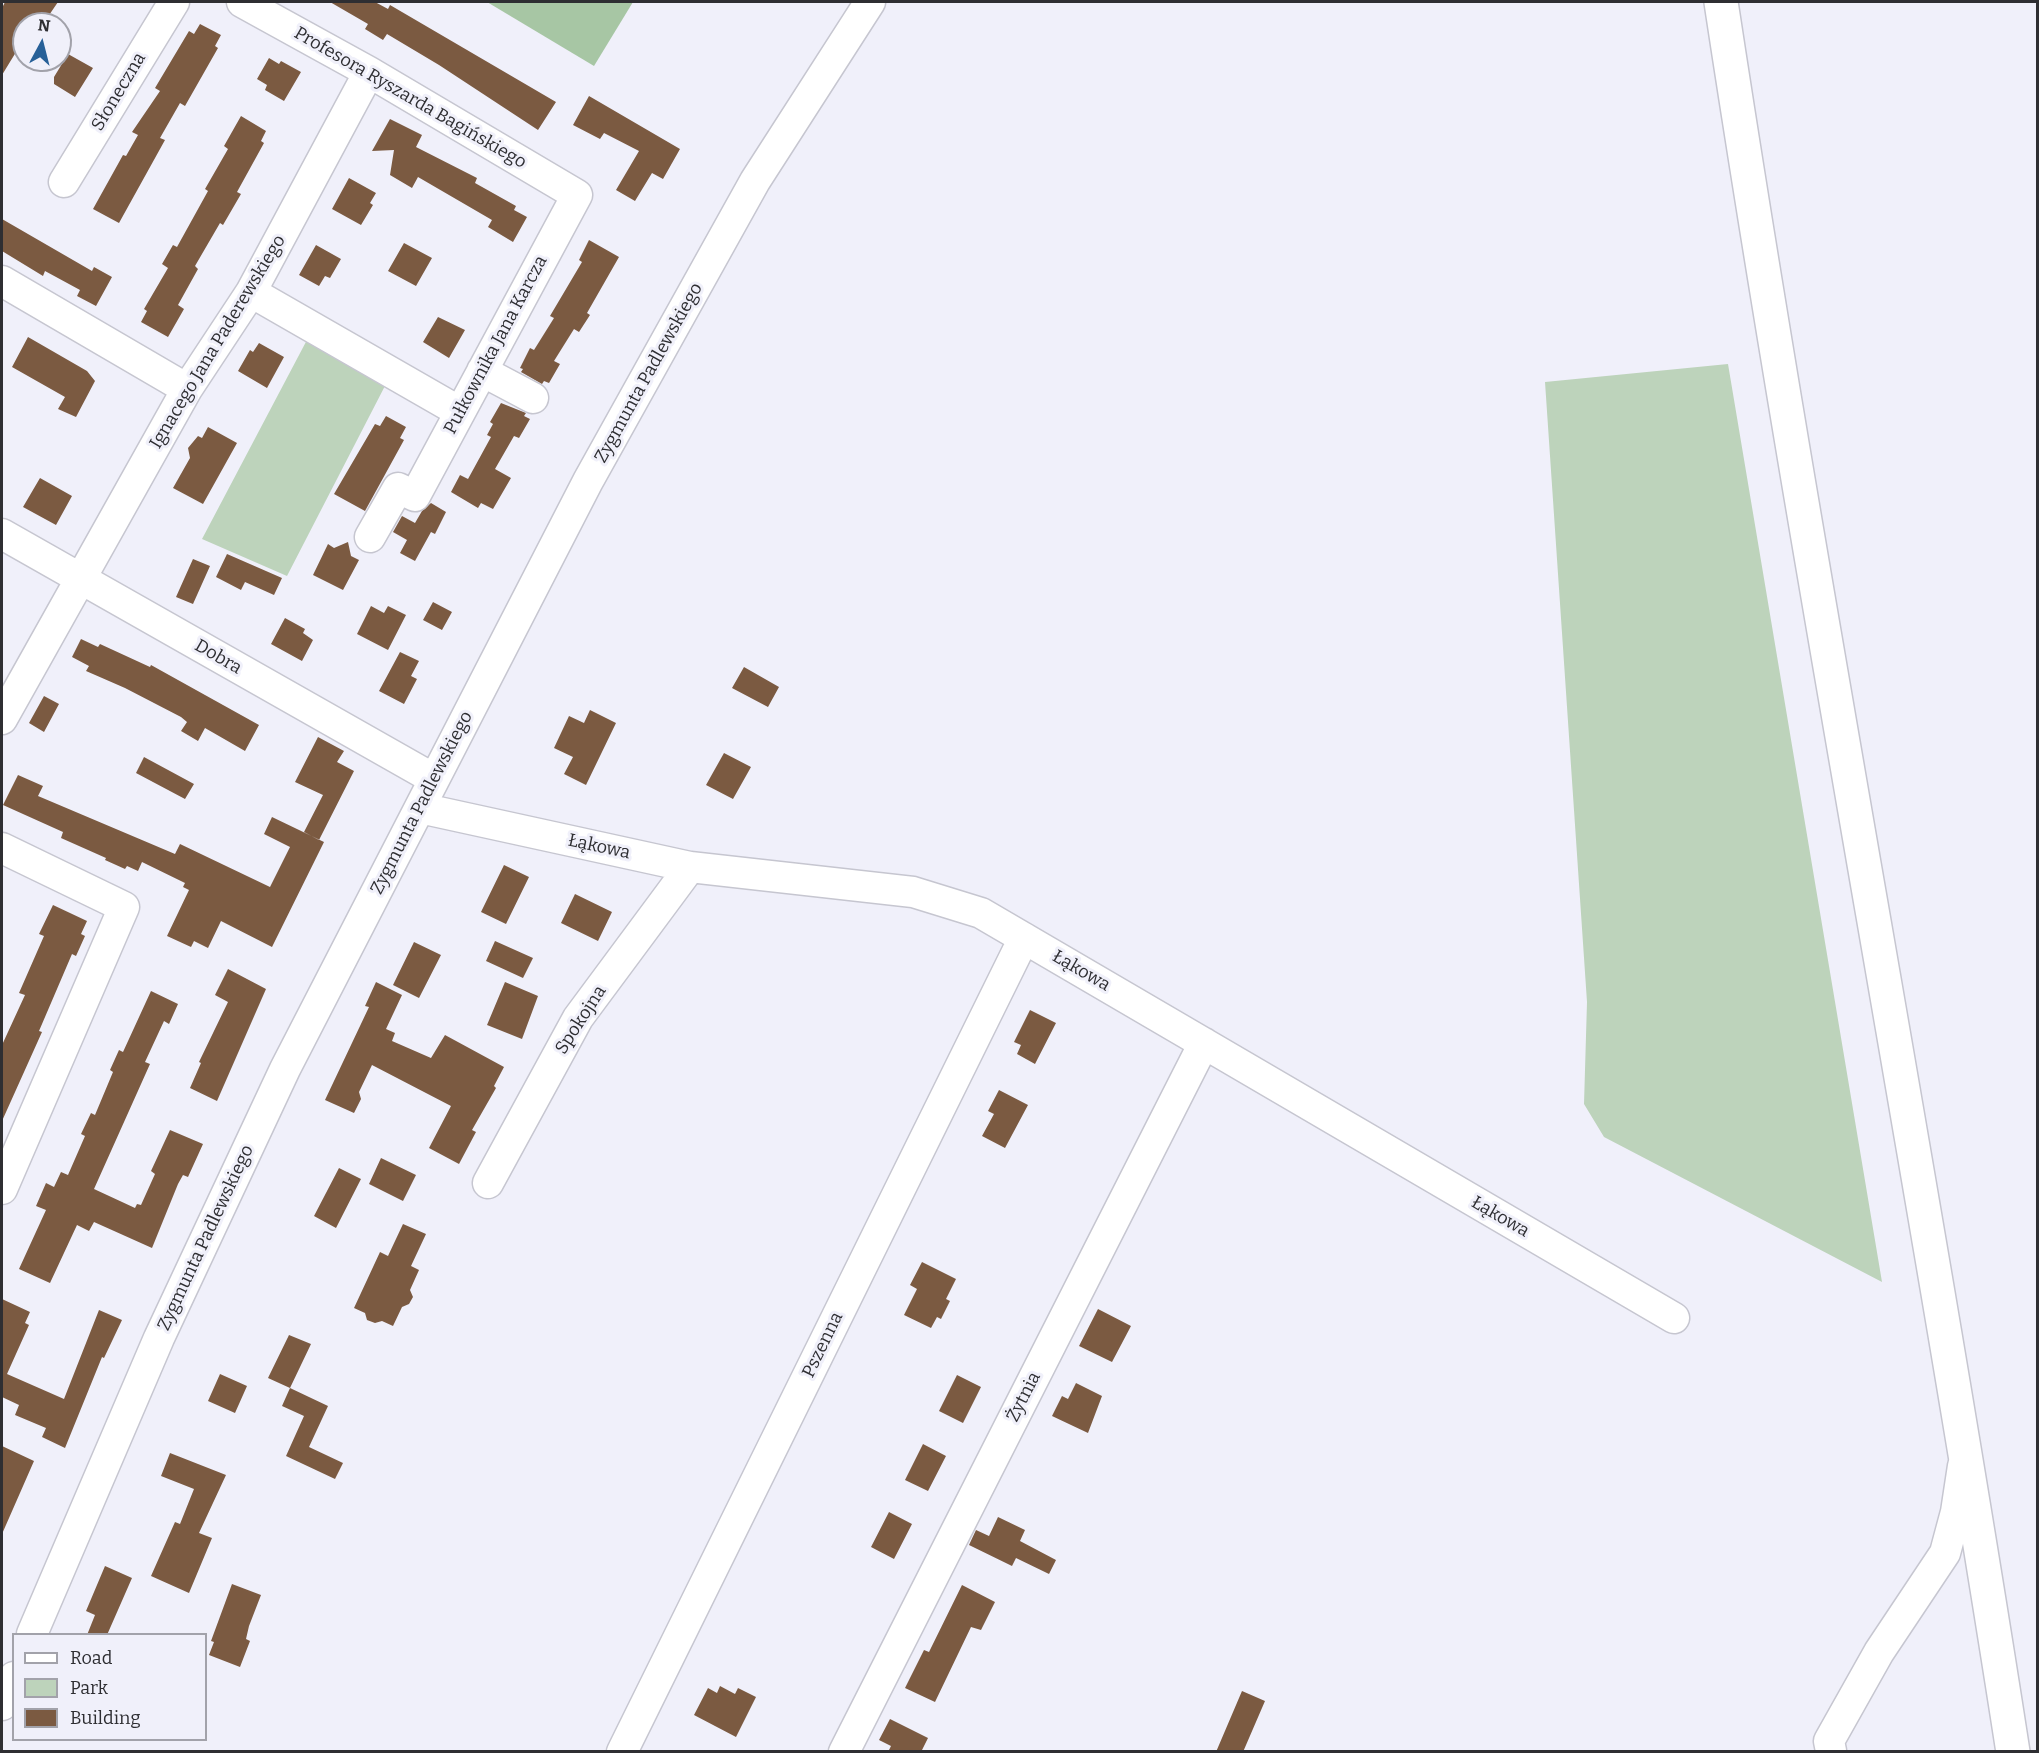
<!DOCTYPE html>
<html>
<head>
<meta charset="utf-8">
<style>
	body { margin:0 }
	#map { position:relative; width:2039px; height:1753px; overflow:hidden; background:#f0f0fa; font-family:Bitter,serif }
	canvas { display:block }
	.frame { position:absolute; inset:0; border:3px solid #2e2e32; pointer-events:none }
	.legend { position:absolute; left:12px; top:1633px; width:195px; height:108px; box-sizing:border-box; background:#f0f0fa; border:2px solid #a2a2aa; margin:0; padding:8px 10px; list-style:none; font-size:18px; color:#2e2e32 }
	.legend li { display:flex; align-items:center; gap:12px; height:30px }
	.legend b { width:30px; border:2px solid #a2a2aa }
	.north { position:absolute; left:12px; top:12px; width:60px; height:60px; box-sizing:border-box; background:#f0f0fa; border:2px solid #a2a2aa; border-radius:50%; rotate:7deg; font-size:16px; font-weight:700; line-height:24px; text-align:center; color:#2e2e32 }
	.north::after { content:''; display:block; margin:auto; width:21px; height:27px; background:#276098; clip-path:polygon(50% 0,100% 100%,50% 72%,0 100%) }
</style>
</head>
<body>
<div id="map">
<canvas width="2039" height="1753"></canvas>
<div class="frame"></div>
<ul class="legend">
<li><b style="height:8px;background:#fff"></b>Road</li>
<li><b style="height:16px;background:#bdd3bb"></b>Park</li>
<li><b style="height:16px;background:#7b5a41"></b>Building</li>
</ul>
<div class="north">N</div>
</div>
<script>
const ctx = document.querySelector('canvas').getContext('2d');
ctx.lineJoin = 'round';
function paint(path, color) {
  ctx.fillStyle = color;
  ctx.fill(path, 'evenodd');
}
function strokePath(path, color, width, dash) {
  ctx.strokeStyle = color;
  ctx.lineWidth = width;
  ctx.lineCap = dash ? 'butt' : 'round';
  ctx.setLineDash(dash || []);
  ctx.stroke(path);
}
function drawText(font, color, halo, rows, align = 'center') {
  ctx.font = font + ' Bitter,serif';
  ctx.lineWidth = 6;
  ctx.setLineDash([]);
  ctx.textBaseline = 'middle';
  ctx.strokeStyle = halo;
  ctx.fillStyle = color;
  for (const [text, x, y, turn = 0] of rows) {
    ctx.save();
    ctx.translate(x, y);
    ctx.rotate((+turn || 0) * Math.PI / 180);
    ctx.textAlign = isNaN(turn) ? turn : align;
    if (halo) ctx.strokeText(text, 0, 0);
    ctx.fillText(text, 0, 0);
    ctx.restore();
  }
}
paint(new Path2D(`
	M 308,338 L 387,382 L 287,576 L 202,539 Z
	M 1728,364 L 1882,1282 L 1604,1137 L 1584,1104 L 1587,1002 L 1545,382 Z`), '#bdd3bb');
paint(new Path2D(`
	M 487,2 L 633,2 L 594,66 Z`), '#a7c6a4');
paint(new Path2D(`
	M 5,2 L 58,2 L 43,24 L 24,24 L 24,39 L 2,75 L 2,8 Z
	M 330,2 L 375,2 L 388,9 L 390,5 L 556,102 L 538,130 L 439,65 L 387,34 L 383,40 L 365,29 L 368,24 Z
	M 200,24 L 221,35 L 215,46 L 218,48 L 185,106 L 180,103 L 160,138 L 165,140 L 119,223 L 93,209 L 123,155 L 126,156 L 138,135 L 132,132 L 160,91 L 155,88 L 189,31 L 194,34 Z
	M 68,54 L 93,68 L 75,97 L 54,84 L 54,77 Z
	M 269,58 L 279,64 L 281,61 L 301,72 L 284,101 L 265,90 L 267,85 L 257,79 Z
	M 589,96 L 680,149 L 663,179 L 652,173 L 635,201 L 616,190 L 639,151 L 604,133 L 600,139 L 573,125 Z
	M 241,116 L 266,131 L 261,141 L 264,143 L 237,192 L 241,194 L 223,225 L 220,223 L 195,266 L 198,269 L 178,305 L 184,309 L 168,337 L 141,322 L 147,311 L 144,309 L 168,268 L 162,264 L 173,245 L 177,247 L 208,191 L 205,189 L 228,149 L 224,146 Z
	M 390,119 L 422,135 L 416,147 L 477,178 L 475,183 L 516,206 L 514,210 L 527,217 L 513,242 L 488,227 L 492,220 L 418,177 L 412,188 L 390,175 L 394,150 L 372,151 Z
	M 349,178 L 376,193 L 370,203 L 373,205 L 361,225 L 332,209 Z
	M 2,219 L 92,271 L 94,267 L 112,277 L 96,306 L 77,296 L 80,290 L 45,271 L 43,276 L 2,251 Z
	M 589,240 L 619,257 L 587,313 L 590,315 L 579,332 L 574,329 L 554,361 L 560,364 L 549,383 L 544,381 L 542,384 L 521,372 L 523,369 L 520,368 L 530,348 L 534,350 L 554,318 L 550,316 L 582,262 L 579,260 Z
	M 404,243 L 432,258 L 416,286 L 388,271 Z
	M 316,245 L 341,259 L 330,278 L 325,276 L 319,286 L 299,275 Z
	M 438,317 L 465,330 L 449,358 L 423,342 Z
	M 28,337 L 87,371 L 95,381 L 76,417 L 58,409 L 65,397 L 12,367 Z
	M 259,343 L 284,357 L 267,388 L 238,371 L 250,350 L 253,352 Z
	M 501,403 L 526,413 L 524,416 L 530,419 L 519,438 L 514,436 L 495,469 L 511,478 L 493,509 L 481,503 L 478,508 L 451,492 L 460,475 L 468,479 L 491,437 L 487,435 L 493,424 L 490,422 Z
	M 386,416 L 406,427 L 400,438 L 404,440 L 365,511 L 334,494 L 375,424 L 380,426 Z
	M 208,427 L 237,443 L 203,504 L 173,488 L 190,458 L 188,448 L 198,436 L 202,438 Z
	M 40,478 L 72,496 L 56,525 L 23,507 Z
	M 431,503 L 446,512 L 435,534 L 431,532 L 415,561 L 400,553 L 407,540 L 393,532 L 402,516 L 415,523 L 422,511 Z
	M 348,542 L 351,556 L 359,560 L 343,590 L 313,575 L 328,544 L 334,548 Z
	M 227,554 L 282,578 L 274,595 L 245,582 L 241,590 L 216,577 Z
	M 193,559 L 210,566 L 193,604 L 176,597 Z
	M 433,602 L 452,612 L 442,630 L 423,620 Z
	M 371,606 L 384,613 L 388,606 L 406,615 L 388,650 L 357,634 Z
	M 285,618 L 305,629 L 303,633 L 313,640 L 302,661 L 271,644 Z
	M 81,639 L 98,647 L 100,644 L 150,667 L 151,665 L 259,725 L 245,751 L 205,728 L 198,741 L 181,731 L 187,722 L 181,717 L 125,688 L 86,671 L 89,666 L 72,657 Z
	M 400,652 L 419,661 L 411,676 L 417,679 L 404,704 L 379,691 Z
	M 744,667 L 779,687 L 768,707 L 732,688 Z
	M 44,696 L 59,704 L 44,732 L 29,723 Z
	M 590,710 L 616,723 L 586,785 L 564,774 L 573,757 L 554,748 L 569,716 L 584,723 Z
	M 318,737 L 344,751 L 337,762 L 354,771 L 319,840 L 304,832 L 323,795 L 295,782 Z
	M 724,753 L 751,767 L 733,799 L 706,785 Z
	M 144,757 L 194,784 L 185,799 L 136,773 Z
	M 18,775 L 43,786 L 38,796 L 175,854 L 180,844 L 270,887 L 290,847 L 264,834 L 272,817 L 324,842 L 272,947 L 221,921 L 208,948 L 194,941 L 191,947 L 167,936 L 189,890 L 183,887 L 185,883 L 142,862 L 138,871 L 127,866 L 125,869 L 105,860 L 106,858 L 61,838 L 63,832 L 3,805 Z
	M 504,865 L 529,877 L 506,924 L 481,912 Z
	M 575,894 L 612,912 L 598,941 L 561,923 Z
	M 53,905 L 87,921 L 81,934 L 85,936 L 76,956 L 72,954 L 39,1031 L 42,1032 L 2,1121 L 2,1045 L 25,995 L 19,993 L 44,936 L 39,934 Z
	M 495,941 L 533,958 L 523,978 L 486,961 Z
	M 414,942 L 441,955 L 419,998 L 393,985 Z
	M 228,969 L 266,989 L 217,1101 L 190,1088 L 201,1063 L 199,1062 L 228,1002 L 215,995 Z
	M 376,982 L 402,995 L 386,1029 L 395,1033 L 392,1041 L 431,1058 L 445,1035 L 504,1067 L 494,1086 L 496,1088 L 472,1130 L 476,1132 L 459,1164 L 429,1148 L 451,1106 L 372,1065 L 359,1092 L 361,1099 L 354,1113 L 325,1100 L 369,1007 L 365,1006 Z
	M 505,982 L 538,996 L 522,1039 L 487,1025 Z
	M 151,991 L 178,1004 L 169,1024 L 164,1021 L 145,1062 L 150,1064 L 94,1189 L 135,1208 L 137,1204 L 141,1205 L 155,1174 L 151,1171 L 170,1130 L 203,1144 L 188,1177 L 183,1175 L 178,1184 L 152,1248 L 94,1222 L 89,1231 L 77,1225 L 50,1283 L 19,1269 L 46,1210 L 36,1206 L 46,1183 L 54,1187 L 61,1172 L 68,1175 L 85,1136 L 81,1134 L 91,1113 L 95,1115 L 113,1072 L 110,1070 L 119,1050 L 123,1052 Z
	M 1030,1010 L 1056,1023 L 1035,1064 L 1017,1054 L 1021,1045 L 1014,1042 Z
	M 999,1090 L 1028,1105 L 1005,1148 L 982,1136 L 994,1114 L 988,1111 Z
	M 381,1158 L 416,1175 L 403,1201 L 369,1184 Z
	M 339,1168 L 361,1179 L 336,1228 L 314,1216 Z
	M 403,1224 L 426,1234 L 411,1266 L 419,1270 L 410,1290 L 413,1297 L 409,1304 L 402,1307 L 393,1326 L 382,1321 L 375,1323 L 367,1320 L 365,1313 L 354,1308 L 380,1252 L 388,1256 Z
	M 922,1262 L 956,1279 L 946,1299 L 950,1301 L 941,1319 L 937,1317 L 931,1328 L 904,1315 L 917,1289 L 910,1285 Z
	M 2,1299 L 30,1312 L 25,1323 L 29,1325 L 7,1374 L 64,1399 L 99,1310 L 122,1320 L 104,1358 L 102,1357 L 65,1448 L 42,1437 L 46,1428 L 15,1415 L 19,1405 L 2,1397 Z
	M 1098,1309 L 1131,1326 L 1112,1362 L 1079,1346 Z
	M 289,1335 L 311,1344 L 290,1388 L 268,1378 Z
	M 220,1374 L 247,1386 L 235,1413 L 208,1401 Z
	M 957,1375 L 981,1387 L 963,1423 L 939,1411 Z
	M 1076,1383 L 1102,1396 L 1088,1433 L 1052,1416 L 1062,1396 L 1068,1399 Z
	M 290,1388 L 328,1406 L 309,1447 L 343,1463 L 335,1479 L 286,1456 L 304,1416 L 282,1406 Z
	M 923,1444 L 946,1456 L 928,1491 L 905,1480 Z
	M 2,1446 L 34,1461 L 2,1534 Z
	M 170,1453 L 226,1475 L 199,1533 L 212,1538 L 189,1593 L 151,1576 L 175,1522 L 180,1524 L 194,1489 L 161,1476 Z
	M 889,1512 L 912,1524 L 894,1559 L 871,1547 Z
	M 998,1517 L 1025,1530 L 1020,1541 L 1056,1560 L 1049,1574 L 1016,1558 L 1012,1566 L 969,1545 L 976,1530 L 989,1536 Z
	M 105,1566 L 132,1578 L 107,1635 L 87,1635 L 95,1615 L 86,1611 Z
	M 232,1584 L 261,1595 L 249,1626 L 246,1639 L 250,1641 L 240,1667 L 209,1655 L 214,1642 L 211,1641 Z
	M 962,1585 L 995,1602 L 981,1630 L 971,1627 L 935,1702 L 905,1688 L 924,1650 L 929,1652 Z
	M 720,1686 L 735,1694 L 738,1688 L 756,1697 L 736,1737 L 694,1715 L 708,1688 L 717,1693 Z
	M 1242,1691 L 1265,1701 L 1243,1752 L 1216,1752 Z
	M 890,1719 L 928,1738 L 921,1752 L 888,1752 L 891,1746 L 879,1740 Z`), '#7b5a41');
const minor = new Path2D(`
	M 242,2 L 369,72 L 577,195 L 415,496 L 398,488 L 370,537
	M 64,182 L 174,2
	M 2,281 L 187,389
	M 251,292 L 460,412
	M 482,371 L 533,398
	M 2,534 L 434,779
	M 2,719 L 187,389 L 251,292 L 369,72
	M 420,808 L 690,867 L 913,892 L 981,913 L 1674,1318
	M 2,848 L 124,907 L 2,1189
	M 488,1183 L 578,1018 L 690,867
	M 32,1634 L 159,1338 L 285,1069 L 588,481 L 755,181 L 870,2
	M 2,1705 L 14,1677
	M 1831,1751 L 1829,1741 L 1879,1652 L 1945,1553 L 1956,1512 L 1963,1466
	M 622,1752 L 1024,938
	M 844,1752 L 1204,1043`);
const major = new Path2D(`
	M 1721,2 C 1810,586 1922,1167 2013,1752`);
strokePath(minor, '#c6c6d0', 33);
strokePath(major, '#c6c6d0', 36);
strokePath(minor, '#fff', 30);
strokePath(major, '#fff', 33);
drawText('18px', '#2e2e32', '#f0f0fa', [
	["Słoneczna",119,92,-59],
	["Profesora Ryszarda Bagińskiego",410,98,30],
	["Ignacego Jana Paderewskiego",218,342,-59],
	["Pułkownika Jana Karcza",496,345,-62],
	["Zygmunta Padlewskiego",649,373,-61],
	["Dobra",218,657,30],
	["Zygmunta Padlewskiego",422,803,-63],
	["Łąkowa",599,847,12],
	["Łąkowa",1081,971,30],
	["Spokojna",581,1020,-57],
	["Łąkowa",1500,1217,30],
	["Zygmunta Padlewskiego",206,1238,-65],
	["Pszenna",823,1345,-64],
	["Żytnia",1024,1397,-63]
]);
</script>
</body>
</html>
